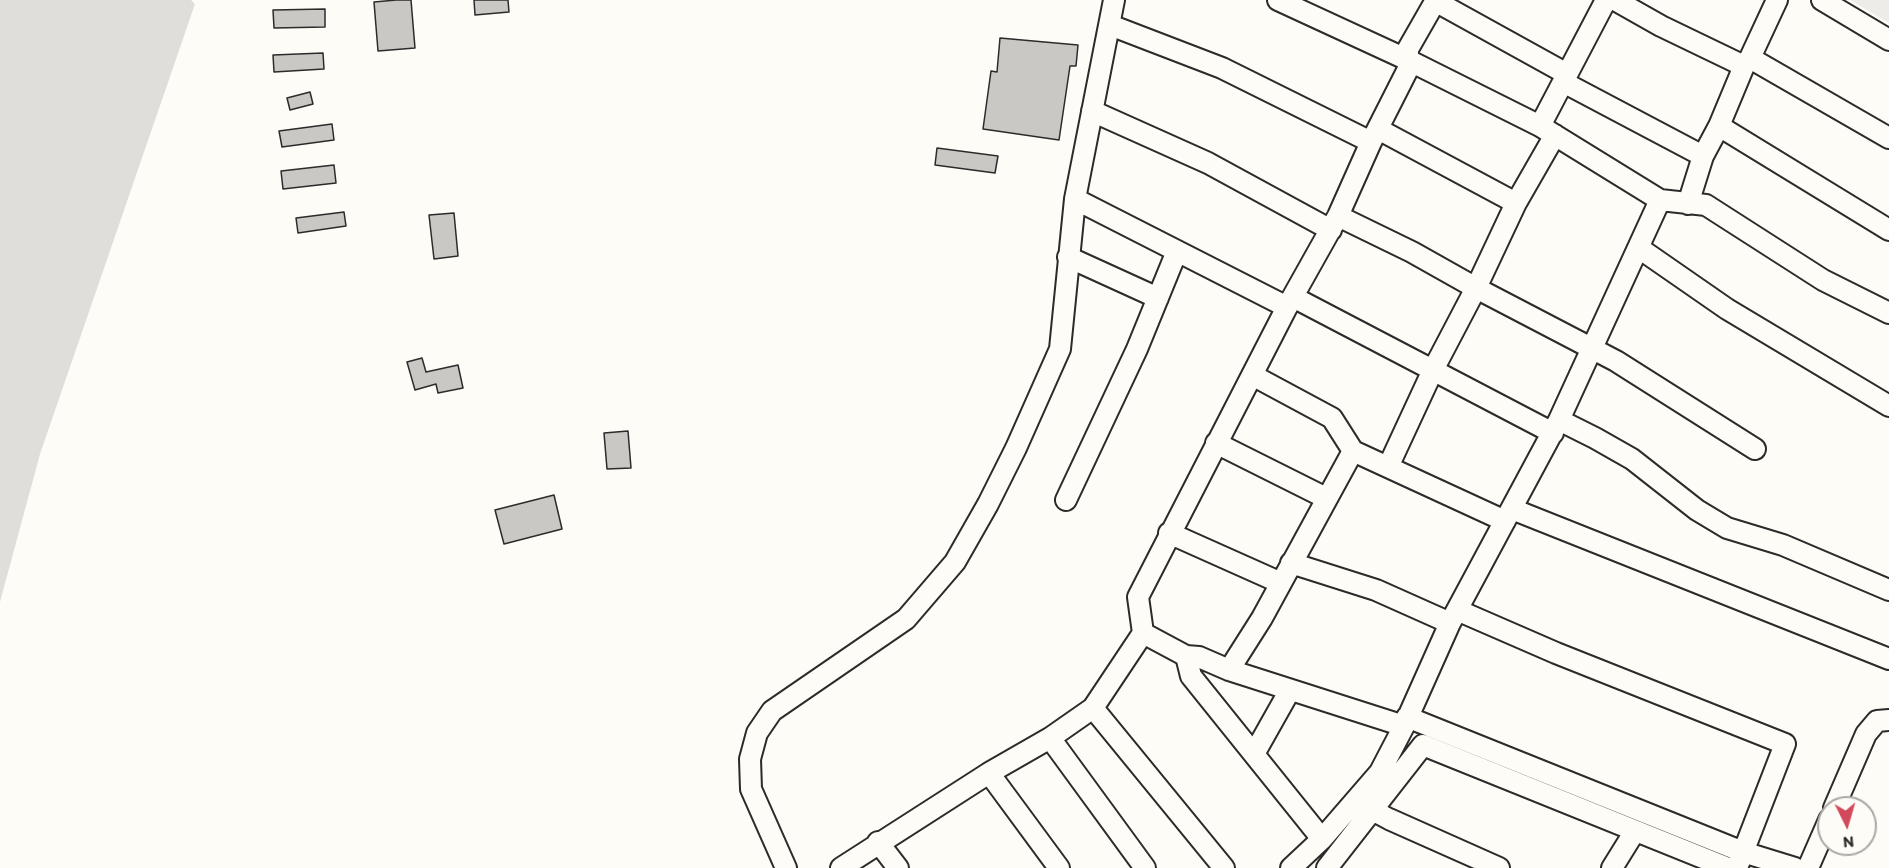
<!DOCTYPE html>
<html>
<head>
<meta charset="utf-8">
<style>
	body { margin:0 }
	#map { position:relative; width:1889px; height:868px; overflow:hidden; background:#fdfcf7; font-family:Itim,sans-serif }
	canvas { display:block }
	.north { position:absolute; left:1817px; top:796px; width:60px; height:60px; box-sizing:border-box; background:#fdfcf7; border:2px solid #a9a8a5; border-radius:50%; rotate:175deg; font-size:16px; font-weight:700; line-height:24px; text-align:center; color:#2b2b2b }
	.north::after { content:''; display:block; margin:auto; width:21px; height:27px; background:#d1495b; clip-path:polygon(50% 0,100% 100%,50% 72%,0 100%) }
</style>
</head>
<body>
<div id="map">
<canvas width="1889" height="868"></canvas>
<div class="north">N</div>
</div>
<script>
const ctx = document.querySelector('canvas').getContext('2d');
ctx.lineJoin = 'round';
function paint(path, color) {
  ctx.fillStyle = color;
  ctx.fill(path, 'evenodd');
}
function strokePath(path, color, width, dash) {
  ctx.strokeStyle = color;
  ctx.lineWidth = width;
  ctx.lineCap = dash ? 'butt' : 'round';
  ctx.setLineDash(dash || []);
  ctx.stroke(path);
}
paint(new Path2D(`
	M 1850,0 L 1889,0 L 1889,23 Z`), '#edece8');
paint(new Path2D(`
	M 0,0 L 191,0 L 195,4 L 40,454 L 0,602 Z`), '#dfdeda');
const building = new Path2D(`
	M 396,0 L 411,0 L 415,48 L 378,51 L 374,2 Z
	M 474,0 L 508,0 L 509,12 L 475,15 Z
	M 325,9 L 325,27 L 274,28 L 273,10 Z
	M 1000,38 L 1078,45 L 1076,66 L 1070,66 L 1059,140 L 983,129 L 991,71 L 997,72 Z
	M 323,53 L 324,69 L 274,72 L 273,55 Z
	M 310,92 L 313,104 L 290,110 L 287,98 Z
	M 332,124 L 334,140 L 282,147 L 279,131 Z
	M 937,148 L 998,156 L 995,173 L 935,165 Z
	M 334,165 L 336,183 L 283,189 L 281,171 Z
	M 344,212 L 346,226 L 298,233 L 296,218 Z
	M 454,213 L 458,256 L 434,259 L 429,215 Z
	M 422,358 L 426,372 L 458,365 L 463,388 L 438,393 L 436,384 L 415,390 L 407,362 Z
	M 628,431 L 631,468 L 607,469 L 604,433 Z
	M 554,495 L 562,529 L 504,544 L 495,510 Z`);
paint(building, '#c9c8c4');
strokePath(building, '#2b2b2b', 1.5);
const minor = new Path2D(`
	M 1278,0 L 1408,60 L 1540,126 L 1660,200 L 1706,205 L 1823,280 L 1889,313
	M 1615,0 L 1661,26 L 1744,66
	M 1822,0 L 1889,40
	M 1435,1 L 1567,74
	M 1110,25 L 1222,68 L 1371,142
	M 1750,58 L 1889,138
	M 1563,82 L 1703,156
	M 1092,111 L 1208,163 L 1331,230
	M 1540,126 L 1606,0
	M 1719,126 L 1889,230
	M 1378,129 L 1516,203
	M 1075,199 L 1287,307
	M 1688,204 L 1703,156 L 1719,126 L 1744,66 L 1750,58 L 1777,0
	M 1338,216 L 1412,252 L 1476,288 L 1616,361 L 1755,449
	M 1639,248 L 1727,309 L 1889,406
	M 1068,257 L 1158,298
	M 1293,297 L 1553,433
	M 1252,375 L 1332,418 L 1353,451 L 1505,521
	M 1559,420 L 1595,438 L 1632,459 L 1697,510 L 1727,528 L 1783,545 L 1889,590
	M 1216,443 L 1326,498
	M 1388,467 L 1433,370 L 1476,288 L 1516,203 L 1555,135
	M 1066,500 L 1137,349 L 1177,251
	M 1512,509 L 1889,659
	M 1169,533 L 1281,583
	M 1291,563 L 1376,590 L 1450,623
	M 1457,610 L 1556,653 L 1785,744 L 1737,868
	M 1143,633 L 1186,656 L 1191,676 L 1322,839
	M 1186,656 L 1199,657 L 1229,670 L 1404,726
	M 1229,670 L 1262,618 L 1353,451
	M 1093,708 L 1224,868
	M 1407,717 L 1743,852 L 1795,868
	M 1050,738 L 1145,868
	M 1254,754 L 1290,690
	M 989,773 L 1059,868
	M 1834,808 L 1866,734 L 1877,721 L 1889,720
	M 1372,810 L 1389,819 L 1499,868
	M 878,842 L 898,868
	M 786,868 L 751,789 L 750,759 L 757,733 L 772,711 L 906,619 L 955,562 L 988,504 L 1016,448 L 1060,349 L 1075,199 L 1114,0
	M 841,868 L 989,773 L 1050,738 L 1093,708 L 1143,633 L 1138,597 L 1287,307 L 1338,216 L 1371,142 L 1408,69 L 1408,49 L 1436,0
	M 1291,868 L 1322,839 L 1380,772 L 1404,726 L 1450,623 L 1559,420 L 1660,200
	M 1327,868 L 1423,745 L 1728,868
	M 1612,868 L 1635,831
	M 1808,868 L 1829,820`);
strokePath(minor, '#2b2b2b', 24);
strokePath(minor, '#fdfcf7', 20);
</script>
</body>
</html>
